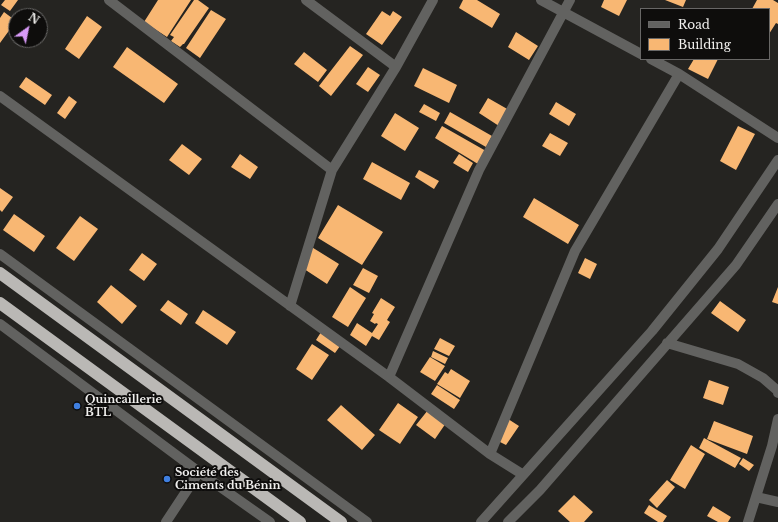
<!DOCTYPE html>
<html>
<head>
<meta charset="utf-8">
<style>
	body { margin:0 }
	#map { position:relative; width:778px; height:522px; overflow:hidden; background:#252421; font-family:"Libre Baskerville",serif }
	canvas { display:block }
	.legend { position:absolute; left:640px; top:8px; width:130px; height:52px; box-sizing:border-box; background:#0e0d0c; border:1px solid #686766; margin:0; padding:5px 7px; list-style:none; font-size:12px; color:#f0efed }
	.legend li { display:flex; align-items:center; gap:8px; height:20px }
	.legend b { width:20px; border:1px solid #686766 }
	.north { position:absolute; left:8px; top:8px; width:40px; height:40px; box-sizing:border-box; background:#0e0d0c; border:1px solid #686766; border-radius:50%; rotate:33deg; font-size:11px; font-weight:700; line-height:16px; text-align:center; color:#f0efed }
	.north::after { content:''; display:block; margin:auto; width:14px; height:18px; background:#d89af8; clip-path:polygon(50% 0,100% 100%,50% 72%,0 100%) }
</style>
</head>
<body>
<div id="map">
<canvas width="778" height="522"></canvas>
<ul class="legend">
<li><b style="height:5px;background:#626260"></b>Road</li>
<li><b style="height:11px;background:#f8b773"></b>Building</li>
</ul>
<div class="north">N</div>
</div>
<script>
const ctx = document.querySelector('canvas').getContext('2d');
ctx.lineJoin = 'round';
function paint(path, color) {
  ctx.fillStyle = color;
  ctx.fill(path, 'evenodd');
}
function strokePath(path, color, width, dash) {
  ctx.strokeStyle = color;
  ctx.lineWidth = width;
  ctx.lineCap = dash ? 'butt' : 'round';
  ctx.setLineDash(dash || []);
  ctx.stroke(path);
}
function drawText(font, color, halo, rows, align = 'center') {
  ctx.font = font + ' "Libre Baskerville",serif';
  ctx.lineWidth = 4;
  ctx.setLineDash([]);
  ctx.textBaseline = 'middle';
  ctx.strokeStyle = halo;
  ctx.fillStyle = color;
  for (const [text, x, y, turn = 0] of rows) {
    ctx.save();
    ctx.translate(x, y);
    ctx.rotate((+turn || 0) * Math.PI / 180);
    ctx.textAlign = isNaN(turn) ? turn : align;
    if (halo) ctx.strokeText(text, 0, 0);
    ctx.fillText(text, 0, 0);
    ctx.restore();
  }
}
paint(new Path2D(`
	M 5,0 L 18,0 L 10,11 L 1,5 Z
	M 158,0 L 191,0 L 167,37 L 144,22 Z
	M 194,0 L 198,0 L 209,8 L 184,44 L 183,44 L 180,47 L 171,41 L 174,37 L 170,35 Z
	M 463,0 L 477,0 L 500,14 L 492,28 L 459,8 Z
	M 604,0 L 627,0 L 619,16 L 601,7 Z
	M 665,0 L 686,0 L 683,7 Z
	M 757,0 L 773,0 L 778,3 L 778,24 L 776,23 L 769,34 L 769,9 L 752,9 Z
	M 211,10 L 226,19 L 200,58 L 186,48 Z
	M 382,11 L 390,16 L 393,11 L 402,17 L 382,45 L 366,34 Z
	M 4,12 L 16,21 L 0,43 L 0,18 Z
	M 87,16 L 102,27 L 79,59 L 65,49 Z
	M 516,32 L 538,46 L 529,60 L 508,47 Z
	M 350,46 L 363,55 L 331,96 L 319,86 Z
	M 127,47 L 178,84 L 164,103 L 113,67 Z
	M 304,52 L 327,70 L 318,82 L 294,64 Z
	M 694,59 L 718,59 L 708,79 L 688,69 Z
	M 368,67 L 380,75 L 368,92 L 356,84 Z
	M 423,68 L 457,85 L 449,103 L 414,86 Z
	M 26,77 L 52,95 L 45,105 L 19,87 Z
	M 69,96 L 77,102 L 65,119 L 57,113 Z
	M 488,98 L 509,110 L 499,126 L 479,113 Z
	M 556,102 L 576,114 L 569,126 L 549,114 Z
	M 424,104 L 440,113 L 436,121 L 419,112 Z
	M 450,112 L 492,136 L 486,147 L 444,123 Z
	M 395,113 L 419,128 L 405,151 L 381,136 Z
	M 442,126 L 486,151 L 478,164 L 435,138 Z
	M 738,126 L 755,134 L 736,170 L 720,161 Z
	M 550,133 L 568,143 L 560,156 L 542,146 Z
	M 182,144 L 202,159 L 189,175 L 169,160 Z
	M 240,154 L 258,167 L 250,179 L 231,167 Z
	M 459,154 L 473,163 L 468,172 L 453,163 Z
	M 372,162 L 410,183 L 401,200 L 363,179 Z
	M 419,170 L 439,181 L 434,189 L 415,177 Z
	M 0,188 L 13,197 L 2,212 L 0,210 Z
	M 534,198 L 579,225 L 568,244 L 523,217 Z
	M 338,205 L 383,232 L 362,265 L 318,238 Z
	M 14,214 L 45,236 L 34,252 L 3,230 Z
	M 80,216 L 98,229 L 74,261 L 56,248 Z
	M 310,246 L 339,264 L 327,284 L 298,265 Z
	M 142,253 L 157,264 L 144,281 L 129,270 Z
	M 585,258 L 597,264 L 590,279 L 578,273 Z
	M 363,268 L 378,276 L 369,293 L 353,285 Z
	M 111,285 L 137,306 L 122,324 L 97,302 Z
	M 350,287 L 366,298 L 348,327 L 332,317 Z
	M 778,287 L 778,304 L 772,302 Z
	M 381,298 L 395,307 L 387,320 L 390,322 L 379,340 L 372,336 L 366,346 L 350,335 L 357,323 L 372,333 L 378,324 L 376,323 L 375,324 L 370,321 L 374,314 L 372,313 Z
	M 168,300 L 188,314 L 181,325 L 160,310 Z
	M 720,301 L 746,320 L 738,332 L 711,313 Z
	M 203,310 L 236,332 L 227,345 L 195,323 Z
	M 323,329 L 343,342 L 335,353 L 316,340 Z
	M 440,338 L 455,346 L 449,356 L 434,349 Z
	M 312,344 L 329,355 L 312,380 L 296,369 Z
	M 433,351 L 448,358 L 445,364 L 431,357 Z
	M 430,357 L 445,366 L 435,381 L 420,372 Z
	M 451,369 L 470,381 L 460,398 L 437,384 L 445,372 L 448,374 Z
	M 709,380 L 729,387 L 723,405 L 703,398 Z
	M 437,385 L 460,400 L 454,409 L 431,394 Z
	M 398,403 L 418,417 L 400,444 L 379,430 Z
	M 341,405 L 375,435 L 362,450 L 327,420 Z
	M 428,410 L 446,423 L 435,439 L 416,425 Z
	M 505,417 L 519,426 L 506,445 L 496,440 Z
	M 714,421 L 753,436 L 747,454 L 707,439 Z
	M 704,438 L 741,458 L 735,468 L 699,448 Z
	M 691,445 L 705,454 L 685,489 L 670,480 Z
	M 743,458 L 754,465 L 749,471 L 739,464 Z
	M 667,480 L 675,487 L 657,508 L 649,500 Z
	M 574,495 L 593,512 L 584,522 L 570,522 L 558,511 Z
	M 649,505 L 667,516 L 663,522 L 658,522 L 644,513 Z
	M 713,506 L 731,517 L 728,522 L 718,522 L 707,516 Z`), '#f8b773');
strokePath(new Path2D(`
	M 109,0 L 332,170
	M 306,0 L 396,67
	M 541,0 L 641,54
	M 651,59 L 679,74 L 778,138
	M 0,96 L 389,377 L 490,454 L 522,474
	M 0,254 L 367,522
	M 290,306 L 332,170 L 396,67 L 433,0
	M 0,324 L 199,472 L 270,522
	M 667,343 L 738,364 L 763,378 L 778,391 L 778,393
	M 389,377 L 479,170 L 570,0
	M 490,454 L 575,251 L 679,74
	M 756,497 L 778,502
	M 166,522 L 199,472
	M 481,522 L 652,331 L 718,249 L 778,160
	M 508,522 L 540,490 L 736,265 L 778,204
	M 748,522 L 772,446 L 778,419`), '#626260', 10);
strokePath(new Path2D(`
	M 0,273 L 341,522
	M 0,303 L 300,522`), '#bab8b5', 12);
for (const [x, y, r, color] of [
	[77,406,4,"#3f7fe0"],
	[167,479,4,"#3f7fe0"]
]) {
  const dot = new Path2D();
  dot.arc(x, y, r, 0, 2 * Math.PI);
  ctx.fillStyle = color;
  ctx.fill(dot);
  strokePath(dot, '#0e0d0c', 1.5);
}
drawText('bold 11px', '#f0efed', '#0e0d0c', [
	["Quincaillerie",85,400],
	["BTL",85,413],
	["Société des",175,473],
	["Ciments du Bénin",175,486]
], 'left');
</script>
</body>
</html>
